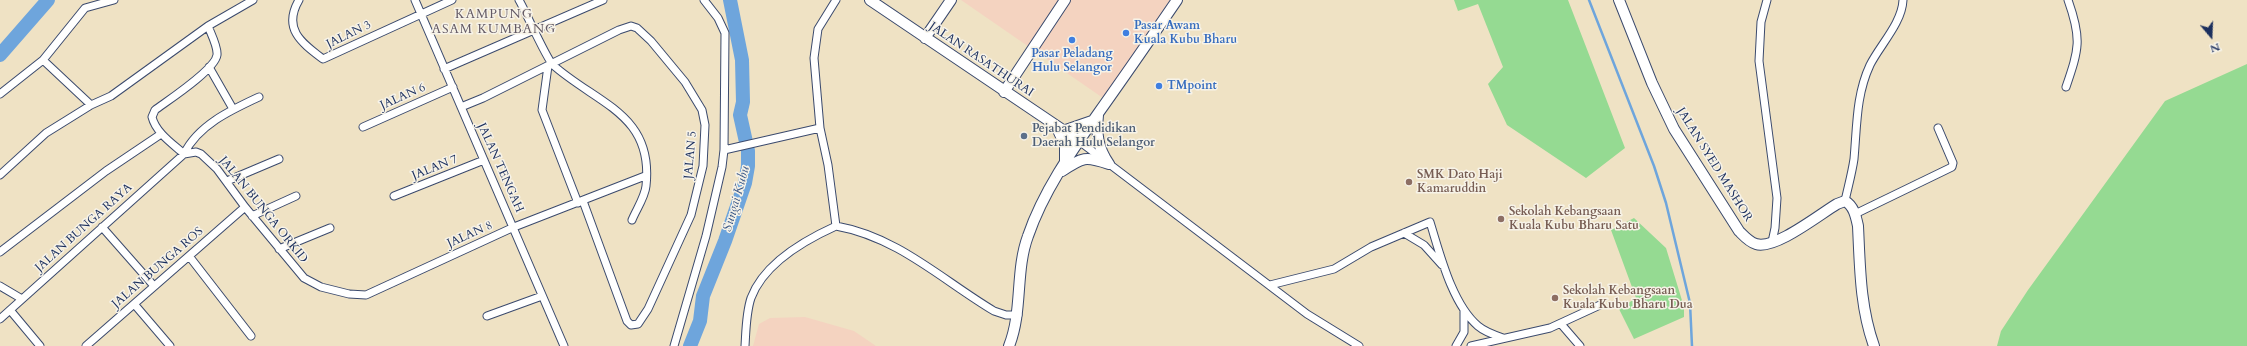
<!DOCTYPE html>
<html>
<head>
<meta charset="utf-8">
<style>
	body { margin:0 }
	#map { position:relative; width:2247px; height:346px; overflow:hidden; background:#efe2c4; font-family:Cardo,serif }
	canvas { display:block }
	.north { position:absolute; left:2191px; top:16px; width:40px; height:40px; -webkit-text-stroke:3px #f7f3e8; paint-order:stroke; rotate:161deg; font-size:11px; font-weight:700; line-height:16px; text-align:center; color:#1b2f5e }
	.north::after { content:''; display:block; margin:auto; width:14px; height:18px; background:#1b2f5e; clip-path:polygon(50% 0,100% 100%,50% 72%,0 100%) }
</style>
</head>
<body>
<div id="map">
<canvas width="2247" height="346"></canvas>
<div class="north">N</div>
</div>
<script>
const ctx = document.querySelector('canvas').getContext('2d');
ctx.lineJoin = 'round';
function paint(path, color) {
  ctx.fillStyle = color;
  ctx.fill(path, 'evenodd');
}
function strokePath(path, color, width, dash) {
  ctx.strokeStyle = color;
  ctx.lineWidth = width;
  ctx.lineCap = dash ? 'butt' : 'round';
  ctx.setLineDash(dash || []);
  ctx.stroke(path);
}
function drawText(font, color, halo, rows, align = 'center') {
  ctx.font = font + ' Cardo,serif';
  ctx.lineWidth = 3;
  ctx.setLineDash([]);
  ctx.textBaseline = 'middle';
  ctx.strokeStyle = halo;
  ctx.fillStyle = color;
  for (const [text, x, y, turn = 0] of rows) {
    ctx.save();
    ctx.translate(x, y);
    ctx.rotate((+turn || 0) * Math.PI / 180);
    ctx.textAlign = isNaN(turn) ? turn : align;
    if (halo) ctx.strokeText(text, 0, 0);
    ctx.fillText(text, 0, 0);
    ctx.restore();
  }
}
paint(new Path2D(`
	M 961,0 L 1170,0 L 1103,98 Z
	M 805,317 L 854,331 L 876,346 L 753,346 L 759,324 L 770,318 Z`), '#f4d3c0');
paint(new Path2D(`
	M 1454,0 L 1568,0 L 1625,148 L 1586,178 L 1507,125 L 1488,84 L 1503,67 L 1478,4 L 1458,11 Z
	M 2247,64 L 2247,346 L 1997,346 L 2001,331 L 2028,290 L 2165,101 Z
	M 1634,218 L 1666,248 L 1684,307 L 1684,317 L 1634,339 L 1619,309 L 1636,298 L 1611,230 Z`), '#95da92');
strokePath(new Path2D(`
	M 1589,0 L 1654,166 L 1666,203 L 1690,303 L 1692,346`), '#6ea5dc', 2.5);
strokePath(new Path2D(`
	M 0,55 L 48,0
	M 690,346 L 700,321 L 703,296 L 725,241 L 745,183 L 748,166 L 748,151 L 740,115 L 743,102 L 742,60 L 730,0`), '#6ea5dc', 14);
const street = new Path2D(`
	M 299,0 C 282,29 302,43 323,59 L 452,0
	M 415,0 L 564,346
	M 519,0 C 526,12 546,58 553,65 C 597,104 654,114 646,186 C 645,197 636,210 632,220
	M 1767,0 L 1761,22 L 1759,61 L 1777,198 L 1775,228 L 1772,242
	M 208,26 C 211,34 218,47 217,55 C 215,70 167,101 155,110 L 152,117 C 156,133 173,144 184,154 L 196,152 L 201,154 L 217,169 L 245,207 L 304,278 L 321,287 L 349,294 L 366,295 L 514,227 L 645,176
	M 43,60 L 91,105
	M 548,66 L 542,110 L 578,203
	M 209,67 L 233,109
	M 444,69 L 603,0
	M 2066,87 C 2079,49 2082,39 2068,0
	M 0,94 L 43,60 L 85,8 L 114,0
	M 461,107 L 483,98 L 619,30 L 631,26 L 637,28 L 651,41 L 685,82 L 702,110 L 705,125 L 703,166 L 691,215 L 648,309 L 638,324 L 631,325 L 627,321 L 583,201
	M 363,127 L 453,87
	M 1079,141 L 1307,314 L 1359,346
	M 724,150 L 820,128
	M 0,175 L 46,133 L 91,105 L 111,96 L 208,26 L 253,0
	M 227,181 L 279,159
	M 394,196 L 484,160
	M 1845,201 C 1848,187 1852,173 1854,159 C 1857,126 1856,95 1870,65 C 1880,45 1902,23 1903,0
	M 1855,214 L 1952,167 L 1953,163 L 1938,128
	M 252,216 L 296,196
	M 836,226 L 828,165 L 820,128 L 814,58 L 818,29 L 836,0
	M 102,227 L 154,286
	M 1404,233 L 1424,245 L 1442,265
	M 279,249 L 330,228
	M 0,252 L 106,171 L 161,134
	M 189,256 L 251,336
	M 1270,285 L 1334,269 L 1371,247 L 1430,222 C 1440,254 1452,304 1478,326 C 1485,332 1494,335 1503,338
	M 0,286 L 22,299
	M 135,305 L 170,346
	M 10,310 L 40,346
	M 487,316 L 542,296
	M 0,319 L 184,154 C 198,125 231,110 259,97
	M 1561,324 L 1580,346
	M 86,346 L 245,207
	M 674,346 L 706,236 L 722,167 L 724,150 L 725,33 L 718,18 L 704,0
	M 745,346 C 746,330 746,313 751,298 C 764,263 805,240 836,226 C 898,237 942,280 994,311 L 1006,315 L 1018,315
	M 1456,346 L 1464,332 L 1464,310
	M 1471,346 L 1550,328 L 1600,305`);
const secondary = new Path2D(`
	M 870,0 L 1079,141
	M 1619,0 L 1652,83 L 1674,129 L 1739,231 C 1744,236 1749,242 1756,244 C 1775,250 1820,214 1837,204 L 1845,201 C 1854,206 1856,217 1858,226 C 1860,267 1860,307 1874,346
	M 925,38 L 951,0
	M 1004,92 L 1065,0
	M 1098,115 C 1096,135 1098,148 1109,164
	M 1057,128 L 1065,145 L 1065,161
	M 1063,131 L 1092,121
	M 1062,171 C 1083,157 1085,156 1109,164
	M 1009,346 C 1023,311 1015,271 1028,236 C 1043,192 1071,152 1097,115 C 1124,77 1151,38 1177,0`);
strokePath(street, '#3b4a6d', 9);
strokePath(secondary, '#3b4a6d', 12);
strokePath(street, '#fff', 7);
strokePath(secondary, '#fff', 10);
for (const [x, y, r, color] of [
	[1126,33,4,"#3f7fe0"],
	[1072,40,4,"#3f7fe0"],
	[1159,86,4,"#3f7fe0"],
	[1024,136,4,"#5c6f8a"],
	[1409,182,4,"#8d6e63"],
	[1501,219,4,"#8d6e63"],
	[1555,298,4,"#8d6e63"]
]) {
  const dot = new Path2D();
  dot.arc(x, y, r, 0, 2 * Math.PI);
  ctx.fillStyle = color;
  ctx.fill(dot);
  strokePath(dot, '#f7f3e8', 1.5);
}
drawText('bold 12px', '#366cbe', '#f7f3e8', [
	["Pasar Awam",1134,26],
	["Kuala Kubu Bharu",1134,40],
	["Pasar Peladang",1072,54,"center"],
	["Hulu Selangor",1072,68,"center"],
	["TMpoint",1167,86]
], 'left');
drawText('12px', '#1b2f5e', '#f7f3e8', [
	["JALAN 3",349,35,-26],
	["JALAN RASATHURAI",981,60,34],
	["JALAN 6",403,97,-24],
	["JALAN 5",691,155,-85],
	["JALAN SYED MASHOR",1714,165,58],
	["JALAN 7",435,168,-22],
	["JALAN TENGAH",500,168,66],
	["JALAN BUNGA ORKID",263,210,51],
	["JALAN BUNGA RAYA",84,228,-42],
	["JALAN 8",470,235,-24],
	["JALAN BUNGA ROS",158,268,-41]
]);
drawText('bold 12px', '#4e5e75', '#f7f3e8', [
	["Pejabat Pendidikan",1032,129],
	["Daerah Hulu Selangor",1032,143]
], 'left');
drawText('bold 12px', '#785e54', '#f7f3e8', [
	["SMK Dato Haji",1417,175],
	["Kamaruddin",1417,189],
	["Sekolah Kebangsaan",1509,212],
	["Kuala Kubu Bharu Satu",1509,226],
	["Sekolah Kebangsaan",1563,291],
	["Kuala Kubu Bharu Dua",1563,305]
], 'left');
ctx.letterSpacing = '1px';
drawText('13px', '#635964', '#f7f3e8', [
	["KAMPUNG",494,15],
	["ASAM KUMBANG",494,30]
]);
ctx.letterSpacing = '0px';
drawText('italic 13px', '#345284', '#f7f3e8', [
	["Sungai Kubu",737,199,-74]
]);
</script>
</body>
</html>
